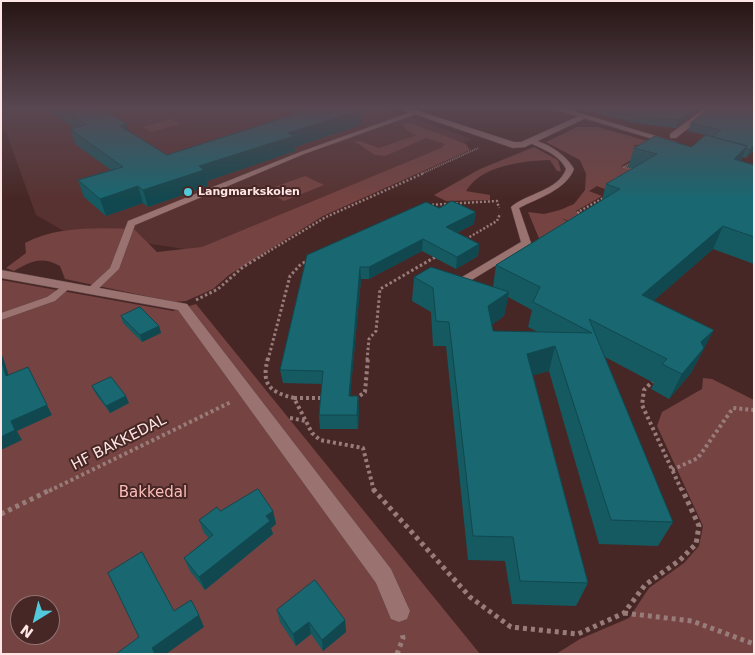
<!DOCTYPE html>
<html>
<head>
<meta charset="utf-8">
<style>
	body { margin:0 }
	#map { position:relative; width:755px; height:655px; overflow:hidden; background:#472725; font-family:"DejaVu Sans",sans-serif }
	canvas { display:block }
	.frame { position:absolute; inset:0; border:2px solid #fde6e5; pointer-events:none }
	.north { position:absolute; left:10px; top:595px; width:50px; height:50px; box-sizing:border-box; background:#472725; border:1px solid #907372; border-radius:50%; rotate:216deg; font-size:14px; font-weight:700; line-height:20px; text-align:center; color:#fde6e5 }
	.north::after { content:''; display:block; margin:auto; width:18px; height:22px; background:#53cadc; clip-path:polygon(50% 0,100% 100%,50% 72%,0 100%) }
</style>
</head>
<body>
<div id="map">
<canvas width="755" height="655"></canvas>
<div class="frame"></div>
<div class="north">N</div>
</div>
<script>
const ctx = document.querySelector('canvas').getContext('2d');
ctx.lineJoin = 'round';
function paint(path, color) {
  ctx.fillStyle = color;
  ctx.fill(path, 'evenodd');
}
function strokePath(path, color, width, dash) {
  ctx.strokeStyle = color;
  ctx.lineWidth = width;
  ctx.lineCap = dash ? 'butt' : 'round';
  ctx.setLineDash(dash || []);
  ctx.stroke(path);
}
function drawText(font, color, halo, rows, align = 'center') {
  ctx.font = font + ' "DejaVu Sans",sans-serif';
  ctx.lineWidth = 4;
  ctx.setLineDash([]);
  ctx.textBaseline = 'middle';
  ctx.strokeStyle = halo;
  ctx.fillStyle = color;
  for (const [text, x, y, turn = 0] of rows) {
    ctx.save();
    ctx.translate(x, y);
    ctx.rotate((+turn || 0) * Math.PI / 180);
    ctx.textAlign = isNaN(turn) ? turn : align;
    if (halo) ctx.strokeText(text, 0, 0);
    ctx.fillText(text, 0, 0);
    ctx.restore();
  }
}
paint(new Path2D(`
	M 1,108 L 384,108 L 472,139 L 205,252 L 64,231 L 36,215 L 6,132 L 1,129 Z`), '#583231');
paint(new Path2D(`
	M 170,119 L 180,124 L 151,132 L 142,127 Z
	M 411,123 L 466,144 L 470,150 L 323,216 L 229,275 L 213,289 L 186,301 L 174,302 L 65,279 L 60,266 C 42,256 31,261 14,271 L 6,268 L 26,253 L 25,243 C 57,226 98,228 134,229 L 157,252 L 202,247 L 441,148 L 445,144 L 426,138 L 385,156 L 375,155 L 354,141 L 360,141 L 379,148 L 417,135 L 408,131 L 402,124 Z
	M 577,127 L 598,127 L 658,144 L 633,145 L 644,152 L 621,166 L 644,175 L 610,191 L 597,186 L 589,191 L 602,196 L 576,211 L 580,219 L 574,223 L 561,218 L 572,224 L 541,243 L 528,212 L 544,214 L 560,210 L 574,204 L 585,190 L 586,174 L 580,160 L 546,142 Z
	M 534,147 L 558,160 L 561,171 L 557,171 L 550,160 C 522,161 482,165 466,191 L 490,195 L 490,200 L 446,201 L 434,195 L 480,169 Z
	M 305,176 L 324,185 L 284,201 L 266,190 Z
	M 1,280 L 173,311 L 196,304 L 480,654 L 1,654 ZM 20,605 L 50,605 L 50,635 L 20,635 Z
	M 703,378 L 712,379 L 754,400 L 754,654 L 556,654 L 580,639 L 629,618 L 649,588 L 684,563 L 699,546 L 703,526 L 657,426 L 662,412 L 702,389 Z`), '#754341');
const service = new Path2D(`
	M 414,111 L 417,113 L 416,114 L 304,154 L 135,225 L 119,269 L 94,293 L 86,293 L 85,291 L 110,268 L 128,221 L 300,152 Z
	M 528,140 C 543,139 567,155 574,169 C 566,190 538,198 519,208 L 531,243 L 529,245 L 465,284 L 457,284 L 456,282 L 457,280 L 521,242 L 511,207 C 527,193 558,191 566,169 C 559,154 542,149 528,142 Z
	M 67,283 L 72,286 L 55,301 L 1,320 L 1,313 L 47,297 Z`);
const minor = new Path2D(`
	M 397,108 L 409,108 L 514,142 L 521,142 L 581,115 L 588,117 L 525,147 L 513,148 Z
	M 705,108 L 714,108 L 676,138 L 670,138 L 670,134 Z
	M 1,270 L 187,304 L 391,569 L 410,611 L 407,619 L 399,622 L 391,619 L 376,583 L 178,310 L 1,278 Z`);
const secondary = new Path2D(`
	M 551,108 L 563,108 L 676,142 L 669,144 Z`);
strokePath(service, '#624646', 1);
strokePath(minor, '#624646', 1);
strokePath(secondary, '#624646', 1);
strokePath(new Path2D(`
	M 633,162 L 624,167 L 635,170
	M 421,174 L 478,148`), '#987c7a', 2, [1, 1]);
strokePath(new Path2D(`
	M 428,205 L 497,201 L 499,208
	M 581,217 L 578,212 L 605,197
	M 466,239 L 497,221 L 500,214
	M 261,256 L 326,217 L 424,173`), '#987c7a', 2.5, [2, 2]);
strokePath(new Path2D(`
	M 196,300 L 218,289 L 243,267 L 263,255
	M 268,360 L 290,276 L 301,264 L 309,260
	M 367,360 L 369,339 L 376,331 L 380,289 L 437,256`), '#987c7a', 3, [2.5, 2.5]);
strokePath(new Path2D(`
	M 268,358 C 261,384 269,392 294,398 L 312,433 L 320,440 L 363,448 L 374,491
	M 654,380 L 644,390 L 642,405 L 682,491
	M 294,398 L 323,398
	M 355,399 L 365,392 L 368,358
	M 290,418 L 306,421
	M 672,470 L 698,458 L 733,408 L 754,410
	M 49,491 L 231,402`), '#987c7a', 4, [3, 3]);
strokePath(new Path2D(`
	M 373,489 L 470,597 L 511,627 L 578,634 L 624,613 L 645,585 L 680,560 L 696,544 L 699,526 L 682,489
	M 1,514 L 52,489
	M 624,613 L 692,621 L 754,644
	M 397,654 L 403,638 L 402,632`), '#987c7a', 5, [4, 4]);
paint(service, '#9a7371');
paint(minor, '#9a7371');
paint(secondary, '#9a7371');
paint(new Path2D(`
	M 45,108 L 101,108 L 129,131 L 167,155 L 294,114 L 294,108 L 355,108 L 361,125 L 295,147 L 295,151 L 207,181 L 208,186 L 148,207 L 143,203 L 106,216 L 84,197 L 78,180 L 111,170 L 75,144 L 70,129 L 74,128 Z
	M 579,108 L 702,108 L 676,128 L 634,123 Z
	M 754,108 L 754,150 L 746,158 L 742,157 L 741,161 L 754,165 L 754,264 L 713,249 L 653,301 L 701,354 L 691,373 L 669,399 L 651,389 L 654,383 L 605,357 L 673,522 L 658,546 L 599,544 L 549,371 L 533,375 L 588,583 L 576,606 L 512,604 L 505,561 L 468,560 L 446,346 L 433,346 L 431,312 L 412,301 L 414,277 L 493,287 L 496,265 L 602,200 L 606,184 L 633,169 L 628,167 L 634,148 L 691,147 L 706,135 L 688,131 L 691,123 ZM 508,297 L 532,310 L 528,327 L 538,332 L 493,331 L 491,325 L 504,316 Z
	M 474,224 L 457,233 L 479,244 L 478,256 L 456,269 L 422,251 L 369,279 L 361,279 L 350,396 L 359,409 L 358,429 L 320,429 L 319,415 L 322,384 L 283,383 L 280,370 L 307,255 Z
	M 121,316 L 159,326 L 161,333 L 142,342 L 123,323 Z
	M 92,386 L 129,403 L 110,413 L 95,393 Z
	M 273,511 L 276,524 L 271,528 L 273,534 L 205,590 L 190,571 L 184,558 L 209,538 L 204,533 L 199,520 Z
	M 277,610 L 345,620 L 346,632 L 323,651 L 311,634 L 296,646 L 280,622 Z`), '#155961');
paint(new Path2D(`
	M 694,108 L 702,108 L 676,128 L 678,120 Z
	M 361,110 L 361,125 L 295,147 L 295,151 L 207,181 L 208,186 L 148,207 L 143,190 L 199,166 L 288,133 Z
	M 127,124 L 131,138 L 120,126 Z
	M 754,145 L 754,150 L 746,158 L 750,150 Z
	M 747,146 L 739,165 L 734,159 Z
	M 138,186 L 143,203 L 106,216 L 100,199 Z
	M 476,212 L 474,224 L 445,239 L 446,227 Z
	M 723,226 L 713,249 L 633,319 L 642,295 Z
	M 423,239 L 422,251 L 369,279 L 369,267 Z
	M 479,244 L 478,256 L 456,269 L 457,257 Z
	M 360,267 L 361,279 L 349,409 L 349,396 Z
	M 509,292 L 504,316 L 484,331 L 488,306 Z
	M 159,326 L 161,333 L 142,342 L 140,335 Z
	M 714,330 L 691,373 L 669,399 L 682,374 L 701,342 Z
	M 555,346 L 549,371 L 521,379 L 527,354 Z
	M 1,354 L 3,357 L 12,386 L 6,376 L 1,359 Z
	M 28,367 L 52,415 L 17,431 L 22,440 L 1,450 L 1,437 Z
	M 126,396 L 129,403 L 110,413 L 106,406 Z
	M 358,396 L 359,409 L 358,429 L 357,415 Z
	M 273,511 L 276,524 L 271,528 L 273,534 L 205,590 L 199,577 L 266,516 Z
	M 199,615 L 204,627 L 166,654 L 155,654 L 152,648 Z
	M 345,620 L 346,632 L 323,651 L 322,640 Z
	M 309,622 L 311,634 L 296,646 L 293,634 Z`), '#11484f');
const building = new Path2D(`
	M 60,108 L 101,108 L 127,124 L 120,126 L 167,155 L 302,112 L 298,110 L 304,108 L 355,108 L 361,110 L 288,133 L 294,136 L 199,166 L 204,170 L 143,190 L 138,186 L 100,199 L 78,180 L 123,167 L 70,129 L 86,125 Z
	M 608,108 L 694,108 L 678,120 L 637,116 Z
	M 710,108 L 754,108 L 754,145 L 750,150 L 746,148 L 747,146 L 713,137 L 721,130 L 691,123 Z
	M 706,135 L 747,146 L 734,159 L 754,165 L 754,237 L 723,226 L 642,295 L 714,330 L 701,342 L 704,348 L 682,374 L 662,364 L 667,359 L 589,319 L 673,522 L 611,520 L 555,346 L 527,354 L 588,583 L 520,581 L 513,537 L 473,536 L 449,322 L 436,321 L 433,288 L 414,277 L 431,267 L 509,292 L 488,306 L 493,331 L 592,333 L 533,302 L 540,287 L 496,265 L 620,189 L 606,184 L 657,154 L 634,148 L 655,136 L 691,147 Z
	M 452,201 L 476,212 L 446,227 L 479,244 L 457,257 L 423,239 L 369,267 L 360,267 L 349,396 L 358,396 L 357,415 L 319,415 L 323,371 L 280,370 L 307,255 L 426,202 L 439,208 Z
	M 140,307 L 159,326 L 140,335 L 121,316 Z
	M 1,359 L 6,376 L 28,367 L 47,405 L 11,421 L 15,430 L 1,437 Z
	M 111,377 L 126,396 L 106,406 L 92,386 Z
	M 258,489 L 273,511 L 266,516 L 270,521 L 199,577 L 184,558 L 213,535 L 199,520 L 217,507 L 220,511 Z
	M 142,552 L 174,611 L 191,600 L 199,615 L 152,648 L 155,654 L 116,654 L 139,637 L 108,573 Z
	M 315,580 L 345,620 L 322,640 L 309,622 L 293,634 L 277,610 Z`);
paint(building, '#186771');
strokePath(building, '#11484f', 1);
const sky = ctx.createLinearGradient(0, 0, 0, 200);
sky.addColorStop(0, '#271514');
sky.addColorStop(0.54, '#584751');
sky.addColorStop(1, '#58475100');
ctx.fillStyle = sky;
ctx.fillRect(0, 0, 755, 200);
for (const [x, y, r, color] of [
	[188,192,5,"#53cadc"]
]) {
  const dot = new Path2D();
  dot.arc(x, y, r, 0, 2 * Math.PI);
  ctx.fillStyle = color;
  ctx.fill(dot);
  strokePath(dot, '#472725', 2);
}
drawText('bold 11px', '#fde6e5', '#472725', [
	["Langmarkskolen",198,192]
], 'left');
drawText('15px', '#fde6e5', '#472725', [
	["HF BAKKEDAL",119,443,-27]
]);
drawText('15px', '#fdbeba', '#472725', [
	["Bakkedal",153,493]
]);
</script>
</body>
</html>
